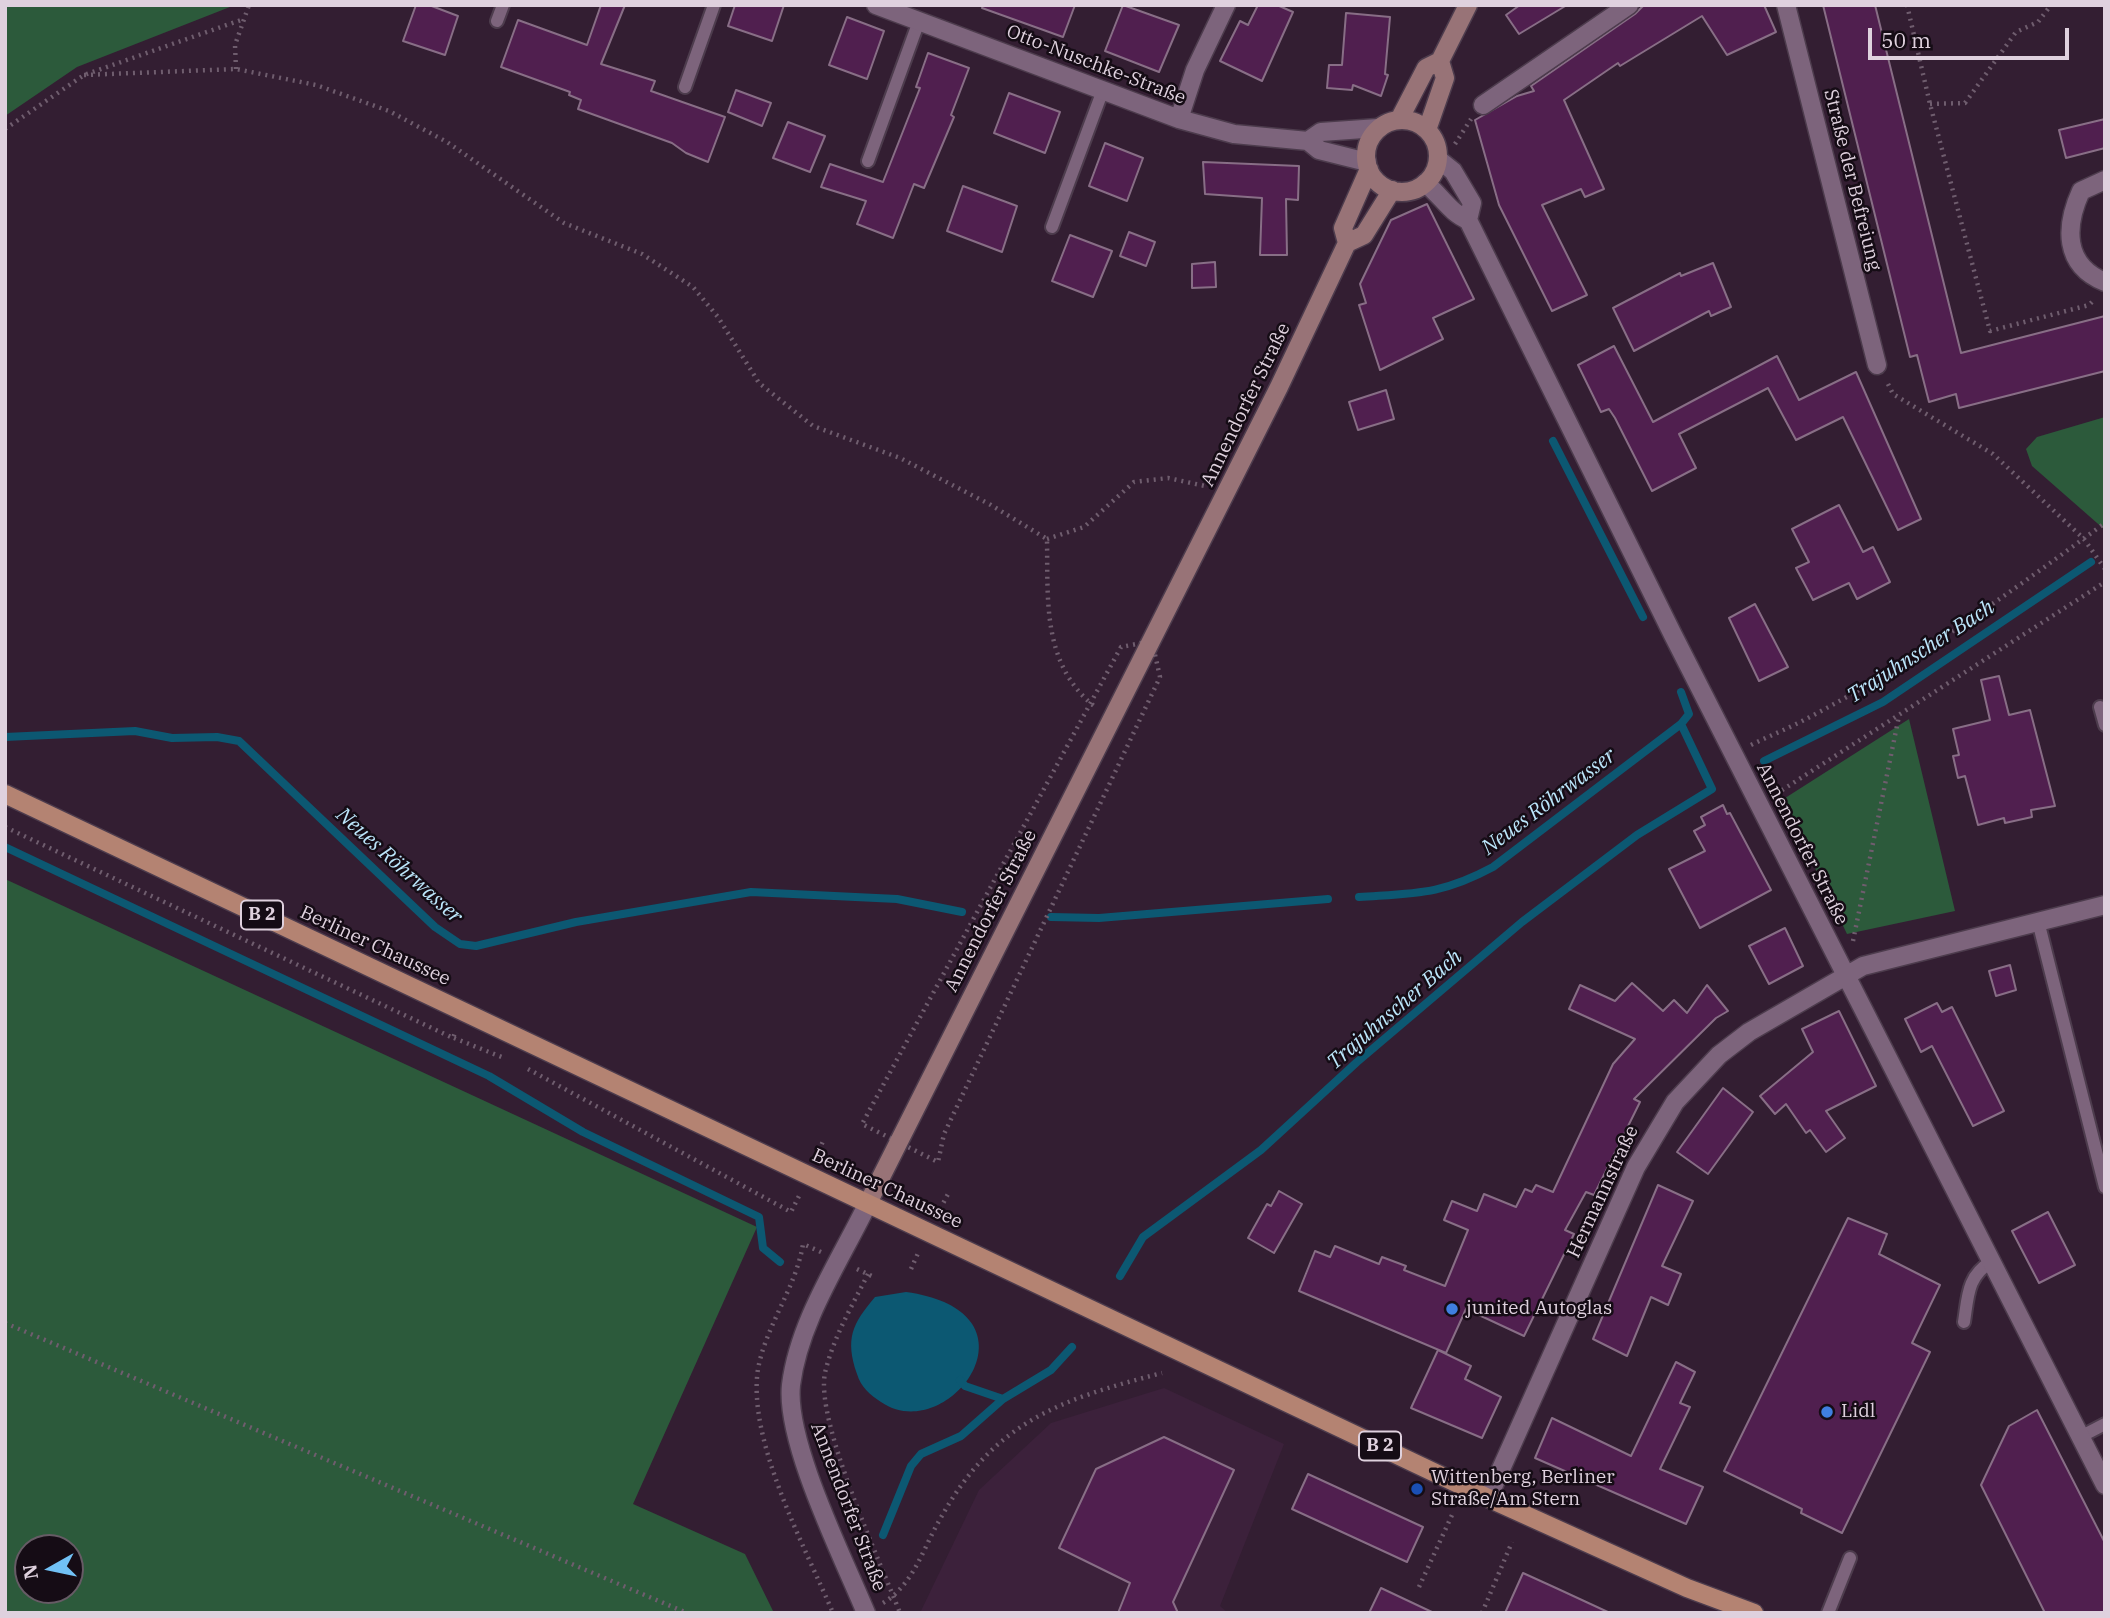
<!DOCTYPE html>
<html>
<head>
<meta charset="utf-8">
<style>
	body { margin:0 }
	#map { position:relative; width:2110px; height:1618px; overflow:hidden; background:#331e32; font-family:"IBM Plex Serif",serif }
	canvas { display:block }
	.frame { position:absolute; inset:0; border:7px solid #dfd1de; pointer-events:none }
	.north { position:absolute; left:14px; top:1534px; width:70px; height:70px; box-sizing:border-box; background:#150c15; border:2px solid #665b65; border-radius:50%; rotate:261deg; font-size:19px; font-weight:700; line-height:28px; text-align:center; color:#dfd1de }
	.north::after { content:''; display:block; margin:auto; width:24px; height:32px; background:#71c1f5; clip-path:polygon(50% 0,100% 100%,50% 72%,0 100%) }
	.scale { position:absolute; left:1868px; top:28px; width:201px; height:32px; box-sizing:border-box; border:4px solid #dfd1de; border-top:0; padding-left:9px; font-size:21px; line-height:24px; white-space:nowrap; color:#dfd1de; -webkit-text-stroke:5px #150c15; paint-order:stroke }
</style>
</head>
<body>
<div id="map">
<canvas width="2110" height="1618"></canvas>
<div class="frame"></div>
<div class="north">N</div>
<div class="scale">50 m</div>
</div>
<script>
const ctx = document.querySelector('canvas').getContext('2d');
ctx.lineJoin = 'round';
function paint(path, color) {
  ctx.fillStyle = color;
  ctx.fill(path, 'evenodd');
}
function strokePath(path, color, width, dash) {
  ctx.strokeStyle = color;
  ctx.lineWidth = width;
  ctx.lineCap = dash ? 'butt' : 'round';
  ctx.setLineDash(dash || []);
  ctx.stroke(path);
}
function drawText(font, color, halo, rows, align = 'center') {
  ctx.font = font + ' "IBM Plex Serif",serif';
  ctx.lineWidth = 5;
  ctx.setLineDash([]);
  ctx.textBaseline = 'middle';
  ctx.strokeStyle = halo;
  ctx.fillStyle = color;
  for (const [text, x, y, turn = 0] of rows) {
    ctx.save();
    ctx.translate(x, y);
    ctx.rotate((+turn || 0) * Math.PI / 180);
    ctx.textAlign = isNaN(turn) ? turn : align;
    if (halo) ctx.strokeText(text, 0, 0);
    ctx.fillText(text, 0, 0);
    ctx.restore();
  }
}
paint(new Path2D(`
	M 1164,1388 L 1284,1444 L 1220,1606 L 1228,1613 L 920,1613 L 979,1490 L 1051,1423 Z`), '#3c213b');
paint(new Path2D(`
	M 5,5 L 235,5 L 77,67 L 5,116 Z
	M 2105,417 L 2105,530 L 2032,466 L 2026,449 L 2037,437 Z
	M 1909,719 L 1955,911 L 1847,934 L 1782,800 Z
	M 5,879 L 757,1227 L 633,1504 L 745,1554 L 774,1613 L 5,1613 ZM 28,1548 L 70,1548 L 70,1590 L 28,1590 Z`), '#2c5a3b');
paint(new Path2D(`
	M 906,1292 C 1050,1312 948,1448 881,1402 C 870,1395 861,1387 857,1374 C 845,1339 852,1324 875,1297 Z`), '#0c5872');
strokePath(new Path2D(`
	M 1553,441 L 1643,617
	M 1681,724 L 1689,714 L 1681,692
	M 5,737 L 135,731 L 172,738 L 217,737 L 239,741 L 435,927 L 460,944 L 476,946 L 576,922 L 751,892 L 897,899 L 962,912
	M 1764,761 L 1883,702 L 2091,562
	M 5,847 L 489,1076 L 583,1132 L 759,1217 L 763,1248 L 780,1262
	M 1051,917 L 1099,918 L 1328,899
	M 1120,1276 L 1143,1237 L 1261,1150 L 1357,1062 L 1522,922 L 1637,835 L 1712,789 L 1681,724 L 1493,867 C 1441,895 1416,893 1359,897
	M 960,1380 L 965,1386 L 1003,1399
	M 883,1535 L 911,1466 L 921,1454 L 961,1436 L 1003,1399 L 1051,1370 L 1072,1347`), '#0c5872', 8);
const building = new Path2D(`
	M 416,5 L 429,5 L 458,16 L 445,55 L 403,41 Z
	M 601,5 L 625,5 L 601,64 L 655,81 L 651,91 L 725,117 L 708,162 L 686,153 L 672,143 L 578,109 L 581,100 L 569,95 L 570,92 L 501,67 L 518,20 L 587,45 Z
	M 735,5 L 784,5 L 772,41 L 728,26 Z
	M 983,5 L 1075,5 L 1063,37 L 982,8 Z
	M 1123,5 L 1179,25 L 1159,72 L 1105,51 Z
	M 1258,5 L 1277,5 L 1293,12 L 1262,81 L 1220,61 L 1240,21 L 1248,25 Z
	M 1520,5 L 1567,5 L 1519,34 L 1506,15 Z
	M 1644,5 L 1764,5 L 1776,32 L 1727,55 L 1702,16 L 1620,66 L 1618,63 L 1564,100 L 1604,189 L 1585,197 L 1581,189 L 1542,205 L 1587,295 L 1552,311 L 1499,205 L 1475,120 L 1517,96 L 1534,91 L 1531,86 L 1635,14 Z
	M 1823,5 L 1875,5 L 1961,353 L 2105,316 L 2105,371 L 1959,408 L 1956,394 L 1929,402 L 1917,355 L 1910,357 Z
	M 1346,13 L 1390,17 L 1385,74 L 1388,75 L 1381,96 L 1353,85 L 1352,90 L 1327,88 L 1329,65 L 1342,65 Z
	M 847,17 L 884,31 L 867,79 L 829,65 Z
	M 928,53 L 969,68 L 951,115 L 954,117 L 924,188 L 914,184 L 893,238 L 857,224 L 866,201 L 821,187 L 830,164 L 883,182 L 920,88 L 916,87 Z
	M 736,90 L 771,103 L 762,126 L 728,112 Z
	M 1009,93 L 1060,112 L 1045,153 L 994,133 Z
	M 2105,119 L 2105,148 L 2066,158 L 2059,130 Z
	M 788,122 L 825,136 L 810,172 L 773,158 Z
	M 1105,143 L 1143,158 L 1127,201 L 1089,186 Z
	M 1203,162 L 1299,166 L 1298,200 L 1286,199 L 1287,255 L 1260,255 L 1262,198 L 1205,194 Z
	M 963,186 L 1017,206 L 1002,252 L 947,231 Z
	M 1427,204 L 1474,299 L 1433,318 L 1443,339 L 1380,370 L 1359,305 L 1366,303 L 1360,284 L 1391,220 Z
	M 1129,232 L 1155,242 L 1146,266 L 1120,256 Z
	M 1070,235 L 1112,251 L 1093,297 L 1052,281 Z
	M 1215,262 L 1216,287 L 1192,288 L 1192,264 Z
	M 1713,263 L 1731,307 L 1711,316 L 1709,311 L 1634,351 L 1613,308 L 1680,273 L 1681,276 Z
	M 1614,346 L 1653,422 L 1777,356 L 1799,400 L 1856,372 L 1921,519 L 1898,530 L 1843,417 L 1796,440 L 1768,388 L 1679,434 L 1696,468 L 1652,491 L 1615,418 L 1609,409 L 1601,412 L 1578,365 Z
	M 1386,390 L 1394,419 L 1358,430 L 1349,402 Z
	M 1839,505 L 1863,552 L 1873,547 L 1890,582 L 1857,599 L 1849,583 L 1813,600 L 1796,568 L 1809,562 L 1792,529 Z
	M 1755,604 L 1788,667 L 1759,681 L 1729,618 Z
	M 1999,676 L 2009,715 L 2030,710 L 2055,806 L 2031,810 L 2032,817 L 2005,823 L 2004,818 L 1978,825 L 1965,776 L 1958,778 L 1953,756 L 1959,755 L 1953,729 L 1990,720 L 1981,680 Z
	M 1723,805 L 1727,814 L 1730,813 L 1771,890 L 1700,928 L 1669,869 L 1705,851 L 1694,831 L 1705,825 L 1701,817 Z
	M 1785,928 L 1803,966 L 1769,984 L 1749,946 Z
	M 2010,965 L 2016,990 L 1996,996 L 1989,971 Z
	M 1632,983 L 1663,1011 L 1674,1000 L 1687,1013 L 1707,985 L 1728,1011 L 1716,1018 L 1634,1099 L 1640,1102 L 1594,1195 L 1586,1192 L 1565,1230 L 1574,1234 L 1524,1336 L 1466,1309 L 1446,1353 L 1299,1291 L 1315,1251 L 1330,1257 L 1335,1246 L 1379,1264 L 1382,1257 L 1406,1266 L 1404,1270 L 1445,1286 L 1468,1230 L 1444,1220 L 1452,1201 L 1477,1211 L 1484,1194 L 1516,1207 L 1525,1189 L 1532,1192 L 1536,1185 L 1553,1192 L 1613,1064 L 1635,1039 L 1569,1009 L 1580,985 L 1615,1001 Z
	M 1937,1003 L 1942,1012 L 1952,1007 L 2004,1111 L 1973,1126 L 1932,1046 L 1921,1052 L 1905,1019 Z
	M 1839,1011 L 1876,1086 L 1826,1111 L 1845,1138 L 1826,1152 L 1810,1130 L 1806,1133 L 1786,1104 L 1775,1114 L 1760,1096 L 1813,1052 L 1802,1029 Z
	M 1723,1088 L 1753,1112 L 1708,1174 L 1677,1152 Z
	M 1658,1185 L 1693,1201 L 1662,1266 L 1681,1274 L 1668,1305 L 1651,1297 L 1627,1356 L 1593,1339 Z
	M 1279,1191 L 1302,1204 L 1274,1253 L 1248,1238 L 1267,1204 L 1271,1206 Z
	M 2048,1212 L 2075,1265 L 2039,1283 L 2012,1231 Z
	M 1848,1218 L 1887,1234 L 1879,1254 L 1940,1285 L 1912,1343 L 1930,1352 L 1842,1533 L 1801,1513 L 1802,1509 L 1724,1471 Z
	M 1438,1350 L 1471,1366 L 1465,1379 L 1501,1397 L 1482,1438 L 1411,1408 Z
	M 1676,1362 L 1695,1372 L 1680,1403 L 1690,1407 L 1660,1469 L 1703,1487 L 1686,1524 L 1535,1458 L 1552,1418 L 1631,1456 Z
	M 2037,1410 L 2105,1543 L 2105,1613 L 2045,1613 L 1981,1485 L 2009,1426 Z
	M 1164,1437 L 1234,1470 L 1173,1602 L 1178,1613 L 1118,1613 L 1130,1583 L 1059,1548 L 1096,1469 Z
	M 1308,1474 L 1423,1527 L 1407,1562 L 1292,1509 Z
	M 1523,1573 L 1556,1588 L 1610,1613 L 1505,1613 Z
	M 1381,1588 L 1434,1613 L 1369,1613 Z`);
paint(building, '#501f4f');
strokePath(building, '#886e86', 2);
const service = new Path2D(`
	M 497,21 L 503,5
	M 685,87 L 714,5
	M 868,161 L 919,21
	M 1052,227 L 1103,90
	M 2100,707 L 2105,725
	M 2038,921 L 2105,1187
	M 1964,1322 C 1968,1297 1967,1276 1991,1262
	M 2080,1437 L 2105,1424
	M 1828,1613 L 1850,1558`);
const minor = new Path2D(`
	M 876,5 L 1179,119 L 1234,134 L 1308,141 L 1319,150 L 1367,162
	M 1786,5 L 1877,365
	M 1483,105 L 1629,5
	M 1179,119 L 1195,70 L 1226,5
	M 1308,141 L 1321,132 L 1378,128
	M 1438,159 L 1453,171 L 1472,203 L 1468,220
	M 2105,180 L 2081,191 C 2065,226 2063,265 2105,282
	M 1425,183 C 1441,195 1450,213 1468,220
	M 1468,220 L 1673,635 L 2105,1485
	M 1488,1498 L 1636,1167 L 1675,1102 L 1719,1055 L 1749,1032 L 1863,966 L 2105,905`);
const tertiary = new Path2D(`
	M 866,1613 C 843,1557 785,1442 791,1385 C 799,1321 840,1261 868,1203`);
const secondary = new Path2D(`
	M 1399,120 L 1426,68 L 1440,61 L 1468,5
	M1366 156a36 36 0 1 1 72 0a36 36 0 1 1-72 0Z
	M 1427,130 L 1445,78 L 1440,61
	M 1347,243 L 1343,228 L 1369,169
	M 868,1203 L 1279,387 L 1347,243 L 1364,235 L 1392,190`);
const primary = new Path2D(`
	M 5,794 L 1488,1498 L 1687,1588 L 1754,1613`);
strokePath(service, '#4d3c4d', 16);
strokePath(minor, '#4d3c4d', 21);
strokePath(tertiary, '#4d3c4d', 21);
strokePath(secondary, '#4d3c4d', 21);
strokePath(primary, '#4d3c4d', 21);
strokePath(new Path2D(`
	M 1907,5 L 1930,104 L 1990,331 L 2089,305 L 2095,299
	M 236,69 L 235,45 L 249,5
	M 84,75 L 236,69 L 316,85 L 389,111 L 447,142 L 564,223 L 642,254 L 693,287 L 718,317 L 759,383 L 813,426 L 900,458 L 991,505 L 1047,539 C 1048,600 1042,664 1094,706
	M 1930,104 L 1965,103 L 2016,32 L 2038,22 L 2051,5
	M 5,129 L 84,75 L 241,20
	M 1455,144 L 1471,119
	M 1888,384 L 1893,394 L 1993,454 L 2084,539 L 2105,569
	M 1047,539 L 1084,527 L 1134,482 L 1168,478 L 1205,486
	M 1152,641 L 1160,677 L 944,1134 L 938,1162 L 862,1124 L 1121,647 Z
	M 1751,745 C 1769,736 1787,729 1804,720 C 1911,665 2009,593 2105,523
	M 1776,794 L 2105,582
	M 5,827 L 453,1038 L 456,1030
	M 1853,941 L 1899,716
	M 454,1038 L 504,1058
	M 528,1069 L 791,1212 L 800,1194
	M 816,1157 L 824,1139
	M 937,1215 L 948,1194
	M 821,1252 L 803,1244 C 796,1288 766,1325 758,1369 C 747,1440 805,1547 833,1613
	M 857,1269 L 876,1278
	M 911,1269 L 919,1251
	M 868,1274 C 852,1306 833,1338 825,1373 C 815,1421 880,1561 900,1613
	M 5,1323 L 687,1613
	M 1419,1587 L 1452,1515
	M 883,1603 C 913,1585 922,1551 939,1521 C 993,1422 1058,1400 1162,1373
	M 1482,1613 L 1512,1542`), '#6f5d6e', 4.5, [2, 5]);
strokePath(service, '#7d647c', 12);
strokePath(minor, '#7d647c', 18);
strokePath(tertiary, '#7d647c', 18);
strokePath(secondary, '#987377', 18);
strokePath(primary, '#b48372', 18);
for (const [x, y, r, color] of [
	[1452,1309,7,"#3f7fe0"],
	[1827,1412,7,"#3f7fe0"],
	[1417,1489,7,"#1a4fb4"]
]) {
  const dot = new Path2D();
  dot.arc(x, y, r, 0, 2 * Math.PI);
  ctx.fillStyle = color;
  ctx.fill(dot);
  strokePath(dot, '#150c15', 2.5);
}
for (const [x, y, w] of [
	[262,915,42],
	[1380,1446,42]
]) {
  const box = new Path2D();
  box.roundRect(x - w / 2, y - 14.5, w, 29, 5);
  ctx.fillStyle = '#150c15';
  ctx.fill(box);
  strokePath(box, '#dfd1de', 2);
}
drawText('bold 18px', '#dfd1de', null, [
	["B 2",262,915],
	["B 2",1380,1446]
]);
drawText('19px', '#dfd1de', '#150c15', [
	["Otto-Nuschke-Straße",1096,65,21],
	["Straße der Befreiung",1852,180,76],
	["Annendorfer Straße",1246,405,-64],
	["Annendorfer Straße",1802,844,63],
	["Annendorfer Straße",991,911,-63],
	["Berliner Chaussee",375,946,25],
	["Berliner Chaussee",887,1189,25],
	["Hermannstraße",1603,1192,-65],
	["Annendorfer Straße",848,1507,69]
]);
drawText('19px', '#dfd1de', '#150c15', [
	["junited Autoglas",1466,1309],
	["Lidl",1841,1412],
	["Wittenberg, Berliner",1431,1478],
	["Straße/Am Stern",1431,1500]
], 'left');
drawText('italic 21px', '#bce6fb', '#150c15', [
	["Trajuhnscher Bach",1921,652,-33],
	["Neues Röhrwasser",1549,802,-37],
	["Neues Röhrwasser",399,866,42],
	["Trajuhnscher Bach",1395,1010,-41]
]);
</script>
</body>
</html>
